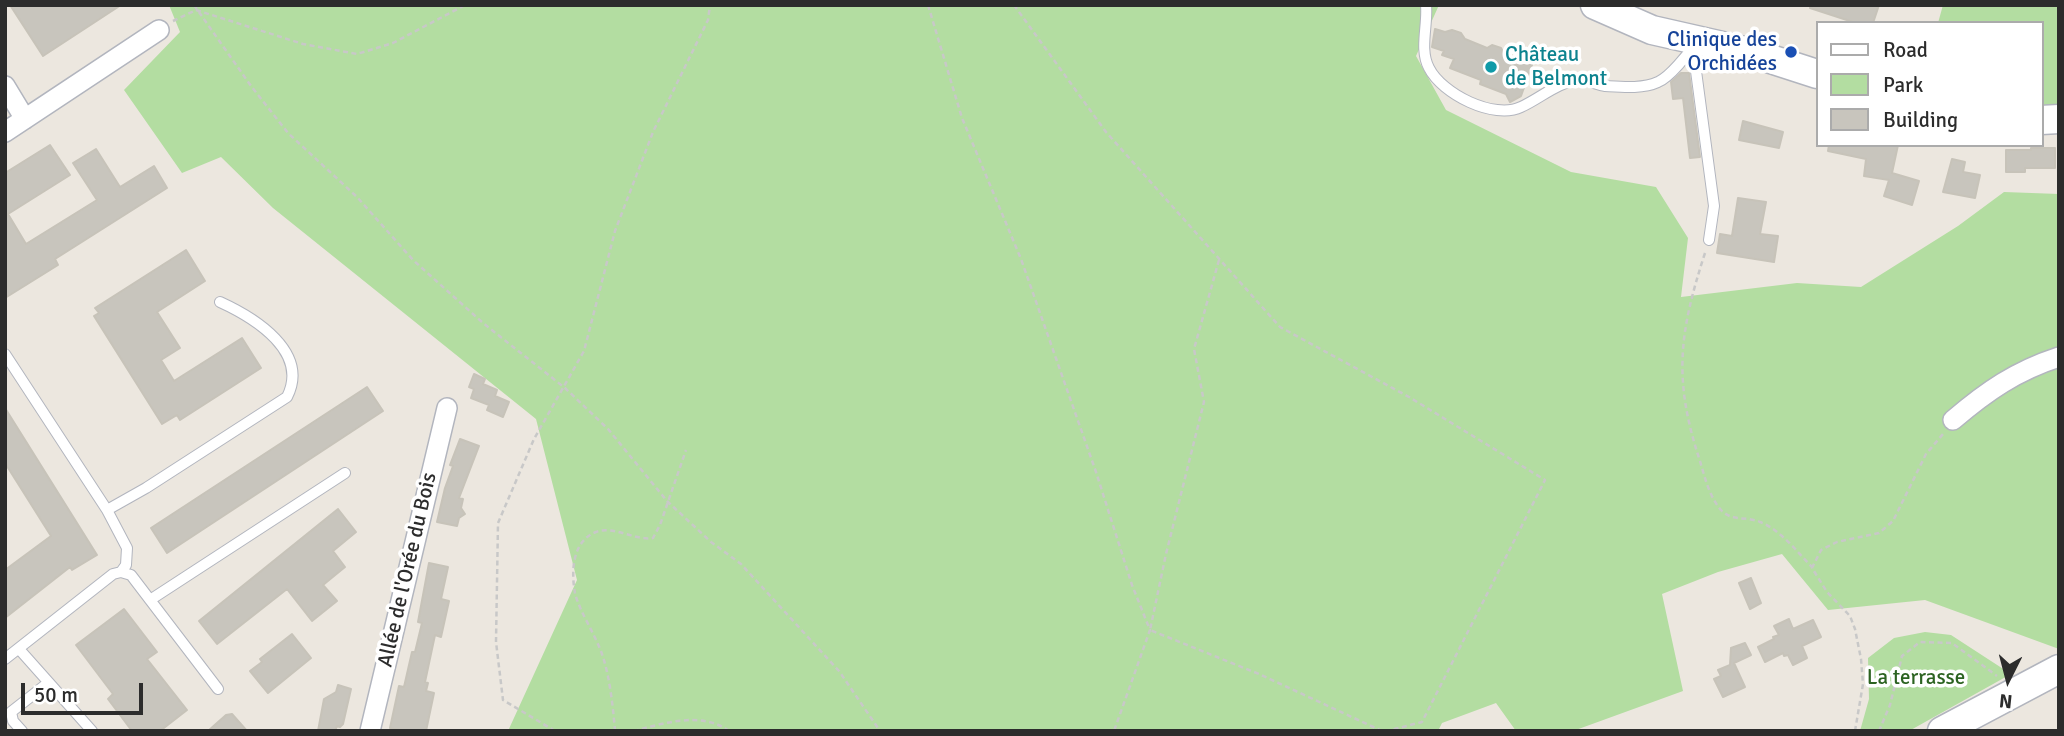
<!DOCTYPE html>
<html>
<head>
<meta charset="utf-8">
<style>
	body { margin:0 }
	#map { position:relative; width:2064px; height:736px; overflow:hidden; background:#ece7df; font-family:Signika,sans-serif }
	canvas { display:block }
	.frame { position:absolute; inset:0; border:7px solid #2c2c2c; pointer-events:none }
	.legend { position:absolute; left:1816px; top:21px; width:228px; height:126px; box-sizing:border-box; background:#fff; border:2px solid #ababab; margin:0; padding:9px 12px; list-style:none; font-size:21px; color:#2c2c2c }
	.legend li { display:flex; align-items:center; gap:14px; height:35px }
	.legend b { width:35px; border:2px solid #ababab }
	.north { position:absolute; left:1973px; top:645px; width:70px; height:70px; -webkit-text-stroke:5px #fff; paint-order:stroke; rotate:186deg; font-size:19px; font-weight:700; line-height:28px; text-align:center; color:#2c2c2c }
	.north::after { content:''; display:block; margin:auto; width:24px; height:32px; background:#2c2c2c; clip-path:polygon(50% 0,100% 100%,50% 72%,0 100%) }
	.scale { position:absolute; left:21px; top:683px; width:122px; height:32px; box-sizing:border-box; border:4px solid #2c2c2c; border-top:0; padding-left:9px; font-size:21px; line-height:24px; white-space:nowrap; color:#2c2c2c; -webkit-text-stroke:5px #fff; paint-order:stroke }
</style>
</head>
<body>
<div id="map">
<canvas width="2064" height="736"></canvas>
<div class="frame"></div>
<ul class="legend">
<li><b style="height:9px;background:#fff"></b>Road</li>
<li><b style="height:19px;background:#b3dda1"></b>Park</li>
<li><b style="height:19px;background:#c8c5bd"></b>Building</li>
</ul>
<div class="north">N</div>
<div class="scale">50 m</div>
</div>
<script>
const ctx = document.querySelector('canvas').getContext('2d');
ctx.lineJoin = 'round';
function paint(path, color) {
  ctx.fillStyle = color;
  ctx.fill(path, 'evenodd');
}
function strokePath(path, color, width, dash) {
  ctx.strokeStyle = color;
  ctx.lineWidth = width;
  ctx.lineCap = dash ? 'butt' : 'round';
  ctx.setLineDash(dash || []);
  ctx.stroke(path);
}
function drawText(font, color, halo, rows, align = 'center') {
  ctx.font = font + ' Signika,sans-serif';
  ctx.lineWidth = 7;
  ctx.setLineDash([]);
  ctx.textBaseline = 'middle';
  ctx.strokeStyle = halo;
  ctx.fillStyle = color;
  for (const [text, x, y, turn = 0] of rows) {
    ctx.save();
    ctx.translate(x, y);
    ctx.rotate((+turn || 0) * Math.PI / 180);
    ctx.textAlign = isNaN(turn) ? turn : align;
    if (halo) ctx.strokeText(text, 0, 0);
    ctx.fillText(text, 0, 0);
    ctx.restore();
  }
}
paint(new Path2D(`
	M 169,5 L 1439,5 L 1416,56 L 1446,110 L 1571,172 L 1656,187 L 1688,238 L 1681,297 L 1797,283 L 1861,287 L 1958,226 L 2004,192 L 2059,194 L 2059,649 L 1925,600 L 1828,610 L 1782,554 L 1718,572 L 1662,594 L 1683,691 L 1573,731 L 1516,731 L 1496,703 L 1442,723 L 1438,731 L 508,731 L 577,580 L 536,419 L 273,208 L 221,157 L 182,173 L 124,90 L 180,32 Z
	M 1943,5 L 2059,5 L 2059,119 L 2041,120 L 2041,23 L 1938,23 Z
	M 1925,632 L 1951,635 L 2011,674 L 1909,731 L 1860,731 L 1869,699 L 1868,658 L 1894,638 Z`), '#b3dda1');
const building = new Path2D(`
	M 10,5 L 121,5 L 43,56 Z
	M 1811,5 L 1879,5 L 1873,23 L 1856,23 L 1810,8 Z
	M 1435,29 L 1445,32 L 1452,30 L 1461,33 L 1465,39 L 1487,48 L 1492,45 L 1501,48 L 1504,54 L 1521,61 L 1525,57 L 1532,65 L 1521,96 L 1510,102 L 1506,94 L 1480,84 L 1481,80 L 1450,68 L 1454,59 L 1442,55 L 1444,51 L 1432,47 Z
	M 1681,73 L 1689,73 L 1700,157 L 1690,158 L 1683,98 L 1673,99 L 1671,82 Z
	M 1743,121 L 1783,132 L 1779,148 L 1739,140 Z
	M 50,145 L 70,175 L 8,214 L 26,244 L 97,200 L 73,163 L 96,149 L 120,187 L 154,166 L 167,188 L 55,259 L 58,265 L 5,298 L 5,173 Z
	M 1829,145 L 1898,145 L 1892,173 L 1919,181 L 1912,205 L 1884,196 L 1889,180 L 1864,176 L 1866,159 L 1828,151 Z
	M 2031,148 L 2055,148 L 2055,168 L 2025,168 L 2025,172 L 2006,172 L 2006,150 L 2031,150 Z
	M 1952,159 L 1965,162 L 1963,172 L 1980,175 L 1975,198 L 1943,192 Z
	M 1738,198 L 1766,202 L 1760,234 L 1778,236 L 1774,262 L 1717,253 L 1720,234 L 1732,236 Z
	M 186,250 L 205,281 L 157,312 L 180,348 L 161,360 L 174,381 L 242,338 L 261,368 L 180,420 L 177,415 L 162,424 L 94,316 L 99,313 L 95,308 Z
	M 474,374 L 485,379 L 483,384 L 497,390 L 495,396 L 509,402 L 503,417 L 487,410 L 489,405 L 471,398 L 474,389 L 469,387 Z
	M 367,387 L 383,411 L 167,553 L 151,528 Z
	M 5,408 L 97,555 L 72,570 L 70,567 L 5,618 L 5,570 L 51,536 L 5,463 Z
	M 460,439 L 479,446 L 459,498 L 463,499 L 461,508 L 465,514 L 459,518 L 457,526 L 437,522 L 445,488 L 453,466 L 450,465 Z
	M 338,509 L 356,532 L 333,551 L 345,567 L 323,585 L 337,601 L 312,621 L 287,589 L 217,644 L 199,621 Z
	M 429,563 L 448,567 L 441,599 L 449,601 L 441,637 L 435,635 L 425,682 L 428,683 L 426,691 L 434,693 L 426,731 L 403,731 L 390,728 L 399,686 L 404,687 L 412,652 L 415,652 L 422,623 L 418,622 Z
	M 1751,578 L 1761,603 L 1750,609 L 1739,583 Z
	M 124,609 L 157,652 L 147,659 L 187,710 L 160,731 L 132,731 L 108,699 L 113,694 L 76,645 Z
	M 1789,619 L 1793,629 L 1813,620 L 1821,637 L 1802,646 L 1807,658 L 1793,665 L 1788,655 L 1784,656 L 1783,653 L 1765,662 L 1758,647 L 1774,639 L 1773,637 L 1779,635 L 1774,626 Z
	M 292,634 L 311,658 L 268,693 L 250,671 L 262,662 L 260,659 Z
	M 1745,643 L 1751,655 L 1734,663 L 1745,687 L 1723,697 L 1714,679 L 1721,676 L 1718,670 L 1730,665 L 1731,648 Z
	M 338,685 L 351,689 L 343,724 L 340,727 L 337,726 L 335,731 L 318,731 L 324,699 L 336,692 Z
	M 232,714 L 247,731 L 208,731 L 226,715 Z`);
paint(building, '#c8c5bd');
strokePath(building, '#c7c3b9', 2);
const lane = new Path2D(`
	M 1426,5 C 1428,26 1419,49 1429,68 C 1442,94 1494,120 1521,107 C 1541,98 1557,82 1579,80 C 1588,80 1597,85 1605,86 C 1622,87 1643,89 1658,82 C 1670,77 1688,54 1695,44
	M 1697,44 L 1696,71 L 1714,206 L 1709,240
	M 5,354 L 107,510 L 127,548 L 126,565 L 121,572 L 113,574 L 5,659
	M 107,510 L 146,488 L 287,397 C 310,352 255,318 220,302
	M 121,572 L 131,575 L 218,689
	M 150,600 L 345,473
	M 19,649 L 92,731
	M 22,731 L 13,721 L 11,712 L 48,683`);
const street = new Path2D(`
	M 5,86 L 25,119
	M 5,132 L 159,30
	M 1953,420 C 1987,391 2016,371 2059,357
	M 370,731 L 447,408`);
const secondary = new Path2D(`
	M 1595,5 L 1652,30 L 1749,52 L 1817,74
	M 2041,120 L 2059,119
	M 1942,731 L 2059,669`);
strokePath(lane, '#b2b5be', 12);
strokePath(street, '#b2b5be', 22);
strokePath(secondary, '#b2b5be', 31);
strokePath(new Path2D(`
	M 194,5 L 251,86 L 288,133 L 357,197 L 413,260 L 483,323 L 565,388 L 608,429 L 667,501 L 711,542 L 741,564 L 839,671 L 880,731
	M 928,5 L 962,118 L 1021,259 L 1096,472 L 1132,585 L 1150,630 L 1114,731
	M 1014,5 L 1106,132 L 1280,327 L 1409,397 L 1545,480 L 1422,722 L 1387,731
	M 173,21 L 196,10 L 303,44 L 357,54 L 393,43 L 465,5
	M 1705,253 C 1679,333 1673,380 1700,461 C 1705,478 1709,496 1721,510 C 1732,522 1747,516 1760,522 C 1781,530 1797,552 1812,567
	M 1219,260 L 1194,349 L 1204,402 L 1166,554 L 1150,630 L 1259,674 L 1382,731
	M 555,731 L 503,700 L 496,642 L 498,523 L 534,439 L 584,351 L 615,231 L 653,132 L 708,20 L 710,5
	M 615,731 C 613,707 610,679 603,657 C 596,635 579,611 575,593 C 571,572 572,541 596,532 C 614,525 634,541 653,538 L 660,525 L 686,450
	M 634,731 C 664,723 702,711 729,731
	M 1855,731 L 1863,684 L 1861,659 L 1855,629 L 1850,616 L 1827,592 L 1812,568 L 1821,550 L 1837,542 L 1879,533 L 1893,521 L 1926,454 L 1943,434
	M 1879,731 L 1890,705 L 1902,656 L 1920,642 L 1952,643 L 1997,676`), '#c8c8c8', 2.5, [5, 3.5]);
strokePath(lane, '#fff', 10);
strokePath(street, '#fff', 19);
strokePath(secondary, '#fff', 28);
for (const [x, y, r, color] of [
	[1791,52,7,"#1a4fb4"],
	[1491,67,7,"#0f9aa8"]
]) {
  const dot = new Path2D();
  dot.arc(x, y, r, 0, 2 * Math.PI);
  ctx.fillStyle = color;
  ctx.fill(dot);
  strokePath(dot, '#fff', 2.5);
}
drawText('21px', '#164399', '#fff', [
	["Clinique des",1777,40],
	["Orchidées",1777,64]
], 'right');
drawText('21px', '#0d838f', '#fff', [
	["Château",1505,55],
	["de Belmont",1505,79]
], 'left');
drawText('21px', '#2c2c2c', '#fff', [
	["Allée de l'Orée du Bois",408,570,-77]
]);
drawText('21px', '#2c6321', '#fff', [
	["La terrasse",1916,678]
]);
</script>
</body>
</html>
